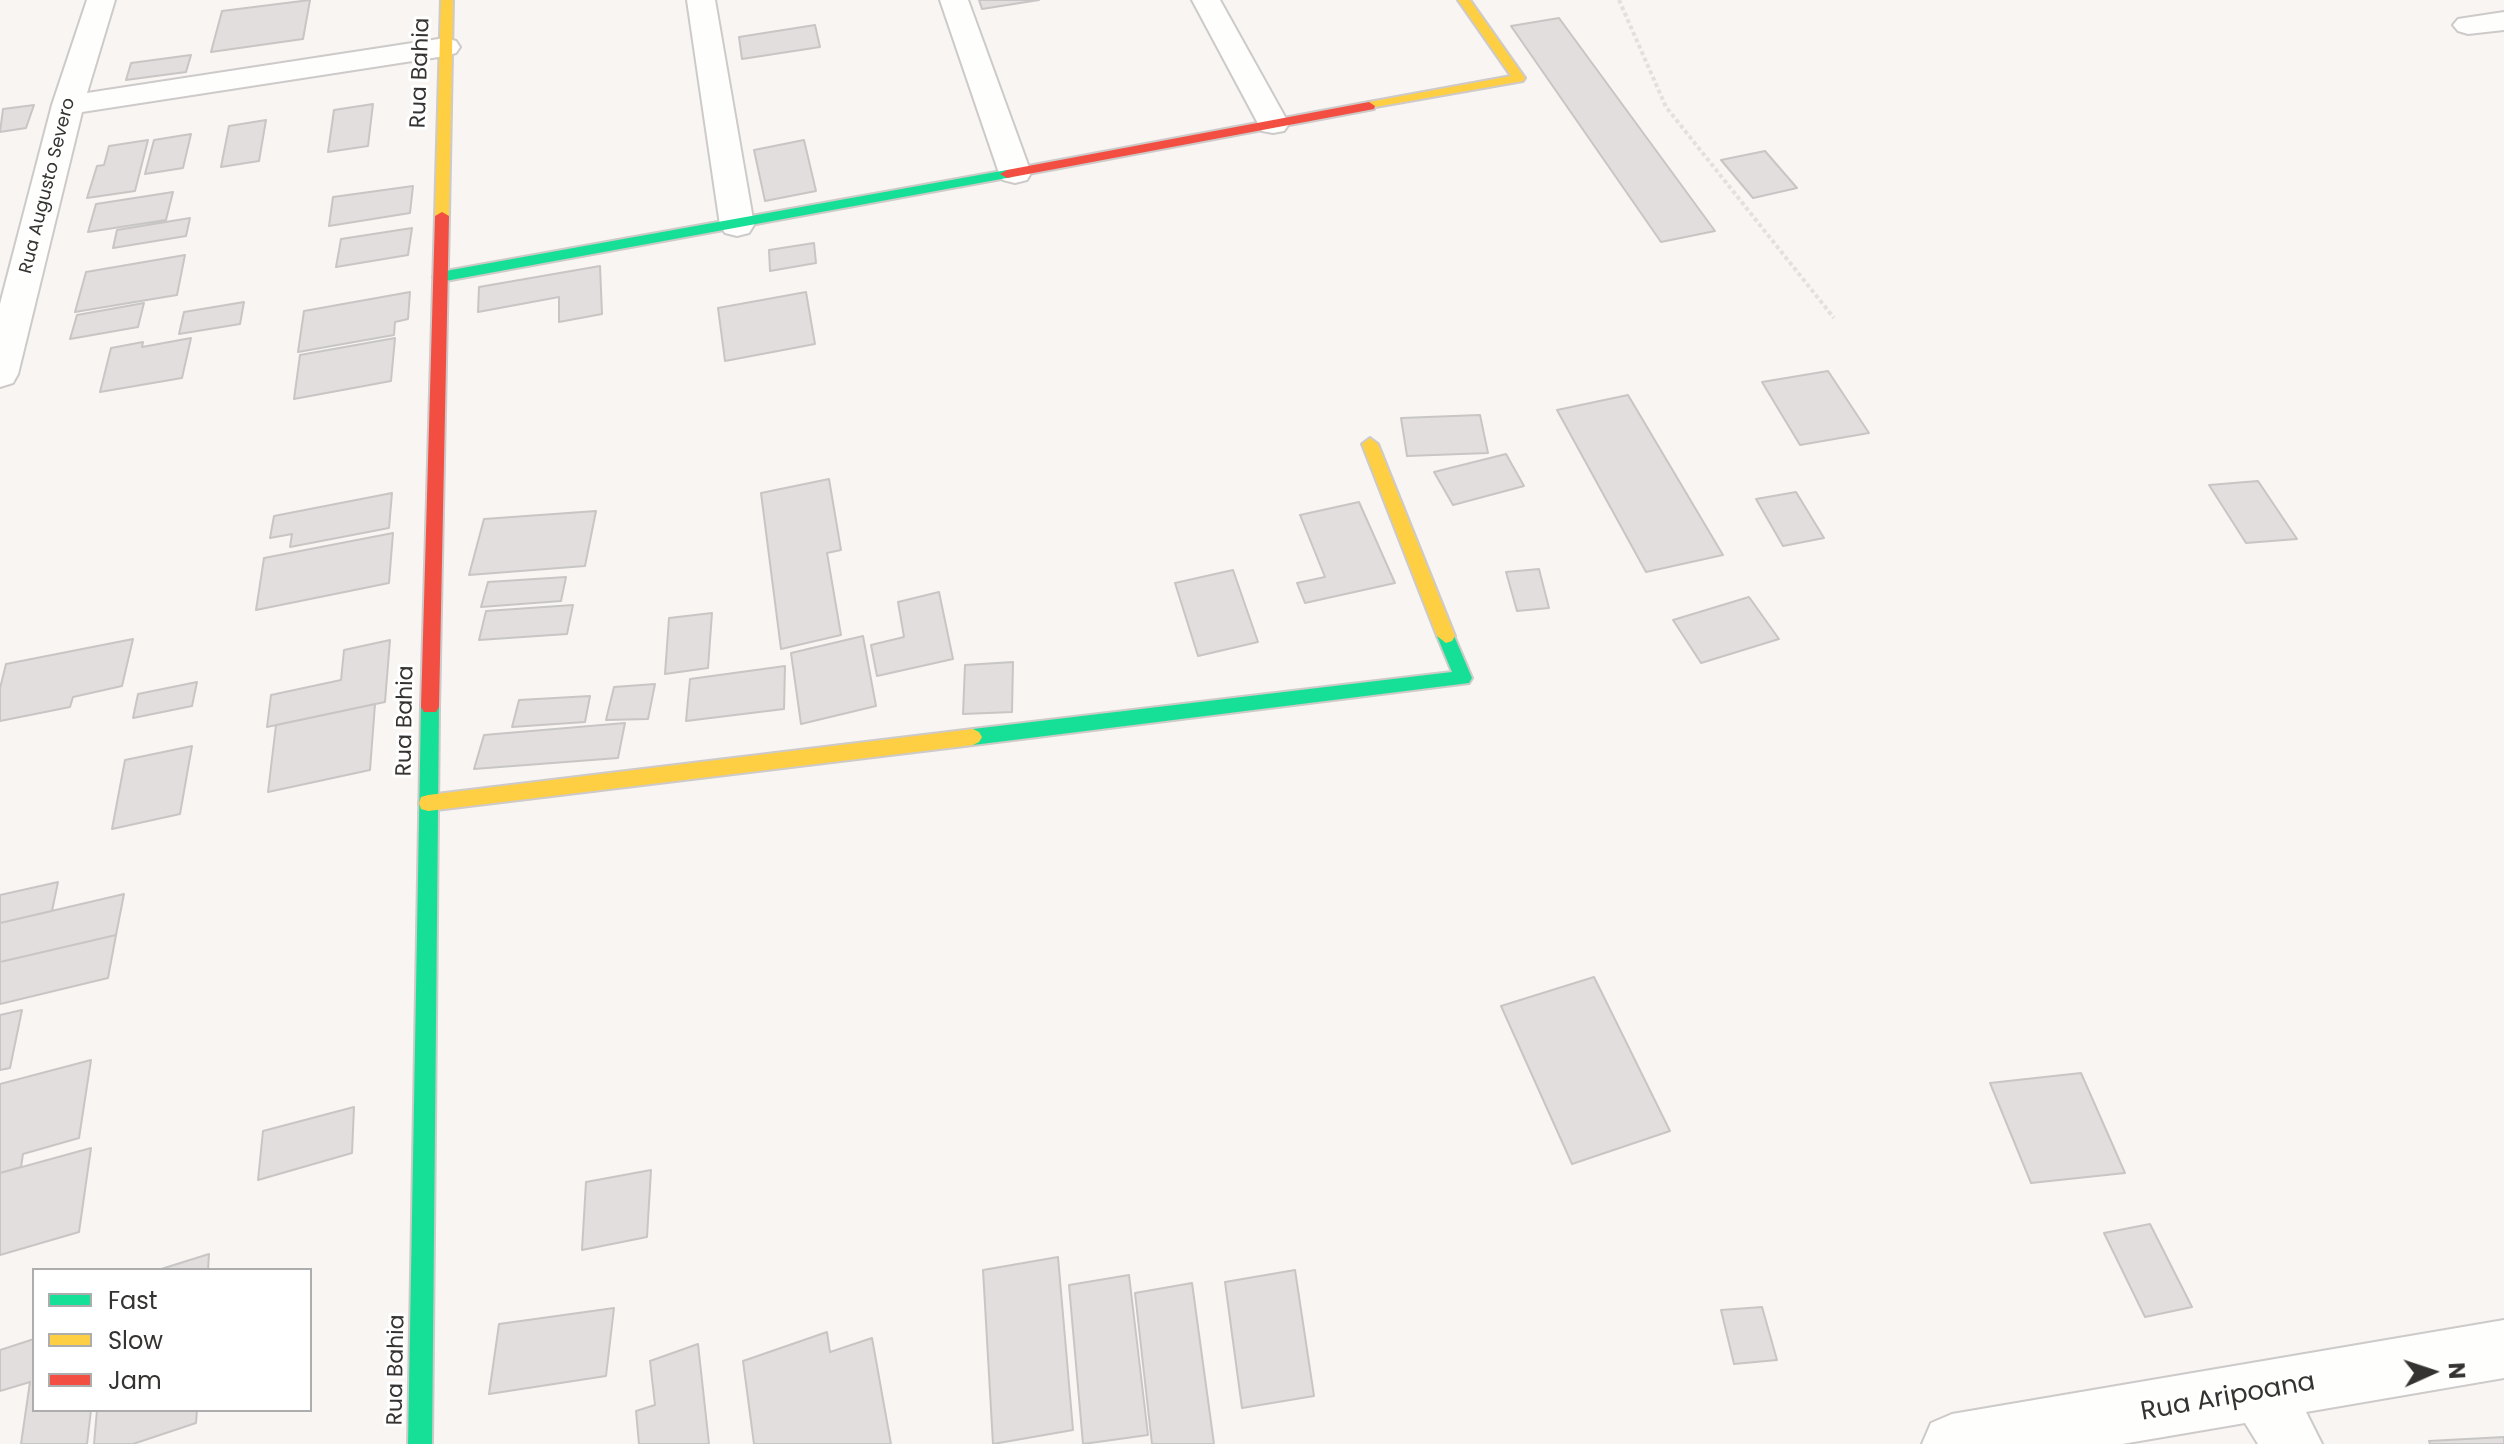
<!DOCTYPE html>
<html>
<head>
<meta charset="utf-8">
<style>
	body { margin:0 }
	#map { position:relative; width:2504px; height:1444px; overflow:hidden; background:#f8f5f3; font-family:Poppins,sans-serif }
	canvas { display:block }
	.legend { position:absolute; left:32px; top:1268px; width:280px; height:144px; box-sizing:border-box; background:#fff; border:2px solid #aeadad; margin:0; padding:10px 14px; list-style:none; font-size:24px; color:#353332 }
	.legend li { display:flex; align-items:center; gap:16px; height:40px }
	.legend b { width:40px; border:2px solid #aeadad }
	.north { position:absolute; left:2392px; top:1332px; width:80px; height:80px; -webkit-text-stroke:6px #fff; paint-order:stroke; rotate:87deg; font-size:22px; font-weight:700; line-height:32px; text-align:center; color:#353332 }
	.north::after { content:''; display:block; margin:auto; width:28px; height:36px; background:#353332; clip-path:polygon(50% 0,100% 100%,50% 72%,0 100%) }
</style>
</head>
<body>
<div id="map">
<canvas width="2504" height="1444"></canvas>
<ul class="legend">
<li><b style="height:10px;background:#16e098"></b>Fast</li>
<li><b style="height:10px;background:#ffcf43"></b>Slow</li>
<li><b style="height:10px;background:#f24e42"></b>Jam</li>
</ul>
<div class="north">N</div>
</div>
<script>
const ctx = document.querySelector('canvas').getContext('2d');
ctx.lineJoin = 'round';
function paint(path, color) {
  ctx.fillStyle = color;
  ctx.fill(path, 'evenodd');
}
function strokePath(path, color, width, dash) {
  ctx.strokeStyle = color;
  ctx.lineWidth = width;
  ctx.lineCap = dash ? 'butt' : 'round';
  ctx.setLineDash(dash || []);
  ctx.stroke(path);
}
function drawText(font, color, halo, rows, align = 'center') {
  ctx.font = font + ' Poppins,sans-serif';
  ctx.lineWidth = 6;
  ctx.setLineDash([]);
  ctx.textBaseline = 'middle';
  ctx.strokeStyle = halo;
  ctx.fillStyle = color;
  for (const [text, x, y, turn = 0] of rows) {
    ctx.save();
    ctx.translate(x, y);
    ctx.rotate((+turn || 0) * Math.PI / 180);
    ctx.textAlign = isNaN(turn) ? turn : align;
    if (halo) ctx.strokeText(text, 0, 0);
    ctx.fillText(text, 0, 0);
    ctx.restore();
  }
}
const building = new Path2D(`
	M 310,0 L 303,39 L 211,52 L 222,11 Z
	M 979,0 L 1039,0 L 982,9 Z
	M 1559,18 L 1715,231 L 1661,242 L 1511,26 Z
	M 815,25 L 820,47 L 742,59 L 739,37 Z
	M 191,55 L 186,72 L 126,80 L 131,63 Z
	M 373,104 L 368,146 L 328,152 L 334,110 Z
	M 34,105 L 26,128 L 0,132 L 3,109 Z
	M 266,120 L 259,161 L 221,167 L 229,126 Z
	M 191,134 L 183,168 L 145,174 L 154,140 Z
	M 148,140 L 135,191 L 87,198 L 97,166 L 104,165 L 109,146 Z
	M 804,140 L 816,191 L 765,201 L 754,150 Z
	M 1765,151 L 1797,188 L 1753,198 L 1721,160 Z
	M 413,186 L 410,213 L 329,226 L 333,197 Z
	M 173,192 L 166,220 L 88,232 L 96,204 Z
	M 190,218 L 186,236 L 113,248 L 117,230 Z
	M 412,228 L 408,255 L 336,267 L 341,239 Z
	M 814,243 L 816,263 L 770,271 L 769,250 Z
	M 185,255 L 177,295 L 75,312 L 86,272 Z
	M 600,266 L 602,314 L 559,322 L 559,297 L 478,312 L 479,287 Z
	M 410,292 L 408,319 L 395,322 L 394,335 L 298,352 L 304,311 Z
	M 806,292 L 815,344 L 725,361 L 718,308 Z
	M 244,302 L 240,324 L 179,334 L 184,312 Z
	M 144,303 L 138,327 L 70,339 L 77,315 Z
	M 191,338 L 182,378 L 100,392 L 111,348 L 143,342 L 142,347 Z
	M 395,338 L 391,381 L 294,399 L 300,355 Z
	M 1828,371 L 1869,433 L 1800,445 L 1762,382 Z
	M 1628,395 L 1723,555 L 1646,572 L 1557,410 Z
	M 1480,415 L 1488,453 L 1407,456 L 1401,418 Z
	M 1506,454 L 1524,486 L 1453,505 L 1434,472 Z
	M 829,479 L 841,550 L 827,553 L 841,635 L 781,649 L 761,493 Z
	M 2258,481 L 2297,539 L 2246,543 L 2209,485 Z
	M 1796,492 L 1824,538 L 1783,546 L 1756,499 Z
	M 392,493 L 389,528 L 290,547 L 292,534 L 270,538 L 274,516 Z
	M 1359,502 L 1395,583 L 1305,603 L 1297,583 L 1325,577 L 1300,515 Z
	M 596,511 L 585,566 L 469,575 L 484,519 Z
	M 393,533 L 389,583 L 256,610 L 264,558 Z
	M 1539,569 L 1549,608 L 1517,611 L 1506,572 Z
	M 1233,570 L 1258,642 L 1198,656 L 1175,583 Z
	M 566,577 L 561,601 L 481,607 L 488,582 Z
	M 939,592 L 953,659 L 877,676 L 871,645 L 904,637 L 898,602 Z
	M 1749,597 L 1779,639 L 1701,663 L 1673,620 Z
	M 573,605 L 567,634 L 479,640 L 486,611 Z
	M 712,613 L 708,668 L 665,674 L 669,618 Z
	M 863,636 L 876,706 L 801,724 L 791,653 Z
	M 133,639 L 122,686 L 73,697 L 70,707 L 0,721 L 0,688 L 6,664 Z
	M 390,640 L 385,702 L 267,727 L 271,695 L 341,680 L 344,650 Z
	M 1013,662 L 1012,712 L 963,714 L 965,665 Z
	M 785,666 L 784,709 L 686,721 L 690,679 Z
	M 197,682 L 192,706 L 133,718 L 138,694 Z
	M 655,684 L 648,719 L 606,720 L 614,687 Z
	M 590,696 L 585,722 L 512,727 L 519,700 Z
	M 375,704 L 370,770 L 268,792 L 276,725 Z
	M 625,723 L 618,758 L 474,769 L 484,735 Z
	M 192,746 L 180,814 L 112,829 L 125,760 Z
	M 58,882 L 52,911 L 0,923 L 0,895 Z
	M 124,894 L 116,935 L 0,962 L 0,923 Z
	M 116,935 L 108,978 L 0,1004 L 0,962 Z
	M 1594,977 L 1670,1131 L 1572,1164 L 1501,1006 Z
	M 22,1010 L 10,1068 L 0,1070 L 0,1015 Z
	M 91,1060 L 79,1138 L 23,1154 L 21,1167 L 0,1173 L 0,1084 Z
	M 2081,1073 L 2125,1173 L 2031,1183 L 1990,1083 Z
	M 354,1107 L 352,1153 L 258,1180 L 263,1131 Z
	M 91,1148 L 79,1232 L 0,1255 L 0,1173 Z
	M 651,1170 L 647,1237 L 582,1250 L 586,1182 Z
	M 2150,1224 L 2192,1307 L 2145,1317 L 2104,1233 Z
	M 209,1254 L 208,1270 L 158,1270 Z
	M 1058,1257 L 1073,1430 L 993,1444 L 983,1270 Z
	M 1295,1270 L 1314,1396 L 1242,1408 L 1225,1282 Z
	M 1129,1275 L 1148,1435 L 1083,1444 L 1069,1285 Z
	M 1192,1283 L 1214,1444 L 1152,1444 L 1135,1293 Z
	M 1762,1307 L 1777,1360 L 1734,1364 L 1721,1310 Z
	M 614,1308 L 606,1376 L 489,1394 L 499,1324 Z
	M 827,1332 L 830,1352 L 872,1338 L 891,1444 L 754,1444 L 743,1361 Z
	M 34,1339 L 34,1410 L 91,1410 L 87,1444 L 21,1444 L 30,1382 L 0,1391 L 0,1350 Z
	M 698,1344 L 709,1444 L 639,1444 L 636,1411 L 655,1405 L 650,1361 Z
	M 97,1410 L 197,1410 L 196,1423 L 133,1444 L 94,1444 Z
	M 2504,1437 L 2504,1444 L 2430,1444 L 2429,1441 Z`);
paint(building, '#e1dedd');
strokePath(building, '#c8c6c4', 2);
const street = new Path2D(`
	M 87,0 L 115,0 L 87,93 L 445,38 L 456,41 L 460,47 L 456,53 L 445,56 L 82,112 L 18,374 L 13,383 L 0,387 L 0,304 L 52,105 Z
	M 687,0 L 715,0 L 754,225 L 749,233 L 737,236 L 725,233 L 720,225 Z
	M 940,0 L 968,0 L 1031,173 L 1027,180 L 1015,183 L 1003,180 L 999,173 Z
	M 1192,0 L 1220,0 L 1289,124 L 1284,131 L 1273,133 L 1262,131 Z
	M 2504,12 L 2504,30 L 2468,34 L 2458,31 L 2453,25 L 2458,19 Z
	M 2504,1320 L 2504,1378 L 2306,1412 L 2322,1444 L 2258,1444 L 2245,1423 L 2122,1444 L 1922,1444 L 1931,1423 L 1952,1414 Z`);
const fast = new Path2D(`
	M 1007,170 L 1014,174 L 1012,177 L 440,282 L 433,277 L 440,272 Z
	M 1446,629 L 1452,631 L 1472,678 L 1469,683 L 973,745 L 967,742 L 964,737 L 967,732 L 973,729 L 1452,672 L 1437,636 Z
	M 430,700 L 436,702 L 439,707 L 432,1444 L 408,1444 L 421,707 L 424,702 Z`);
const slow = new Path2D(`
	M 441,0 L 453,0 L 449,216 L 442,220 L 435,216 Z
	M 1458,0 L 1470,0 L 1525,78 L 1523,81 L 1364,109 L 1363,106 L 1369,102 L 1511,76 Z
	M 1370,438 L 1378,444 L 1455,636 L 1452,641 L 1446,643 L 1437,636 L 1362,444 Z
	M 973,729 L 979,732 L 982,737 L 979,742 L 973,745 L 428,811 L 421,809 L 419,803 L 421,797 L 428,795 Z`);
const jam = new Path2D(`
	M 1369,102 L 1375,106 L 1374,109 L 1007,178 L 1000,174 L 1007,170 Z
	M 442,212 L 449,216 L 439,707 L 436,712 L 424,712 L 421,707 L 435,216 Z`);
strokePath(street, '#cdcac9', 4);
strokePath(fast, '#cdcac9', 4);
strokePath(slow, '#cdcac9', 4);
strokePath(jam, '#cdcac9', 4);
strokePath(new Path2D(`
	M 1619,0 L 1666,107 L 1834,318`), '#e2e1e0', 4, [4, 3]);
paint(street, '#fefefd');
paint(fast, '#16e098');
paint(slow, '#ffcf43');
paint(jam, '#f24e42');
drawText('18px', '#353332', '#fff', [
	["Rua Augusto Severo",48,186,-76]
]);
drawText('22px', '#353332', '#fff', [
	["Rua Bahia",421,73,-88],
	["Rua Bahia",406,721,-89],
	["Rua Bahia",397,1370,-89]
]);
drawText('26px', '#353332', '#fff', [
	["Rua Aripoana",2228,1398,-10]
]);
</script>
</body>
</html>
